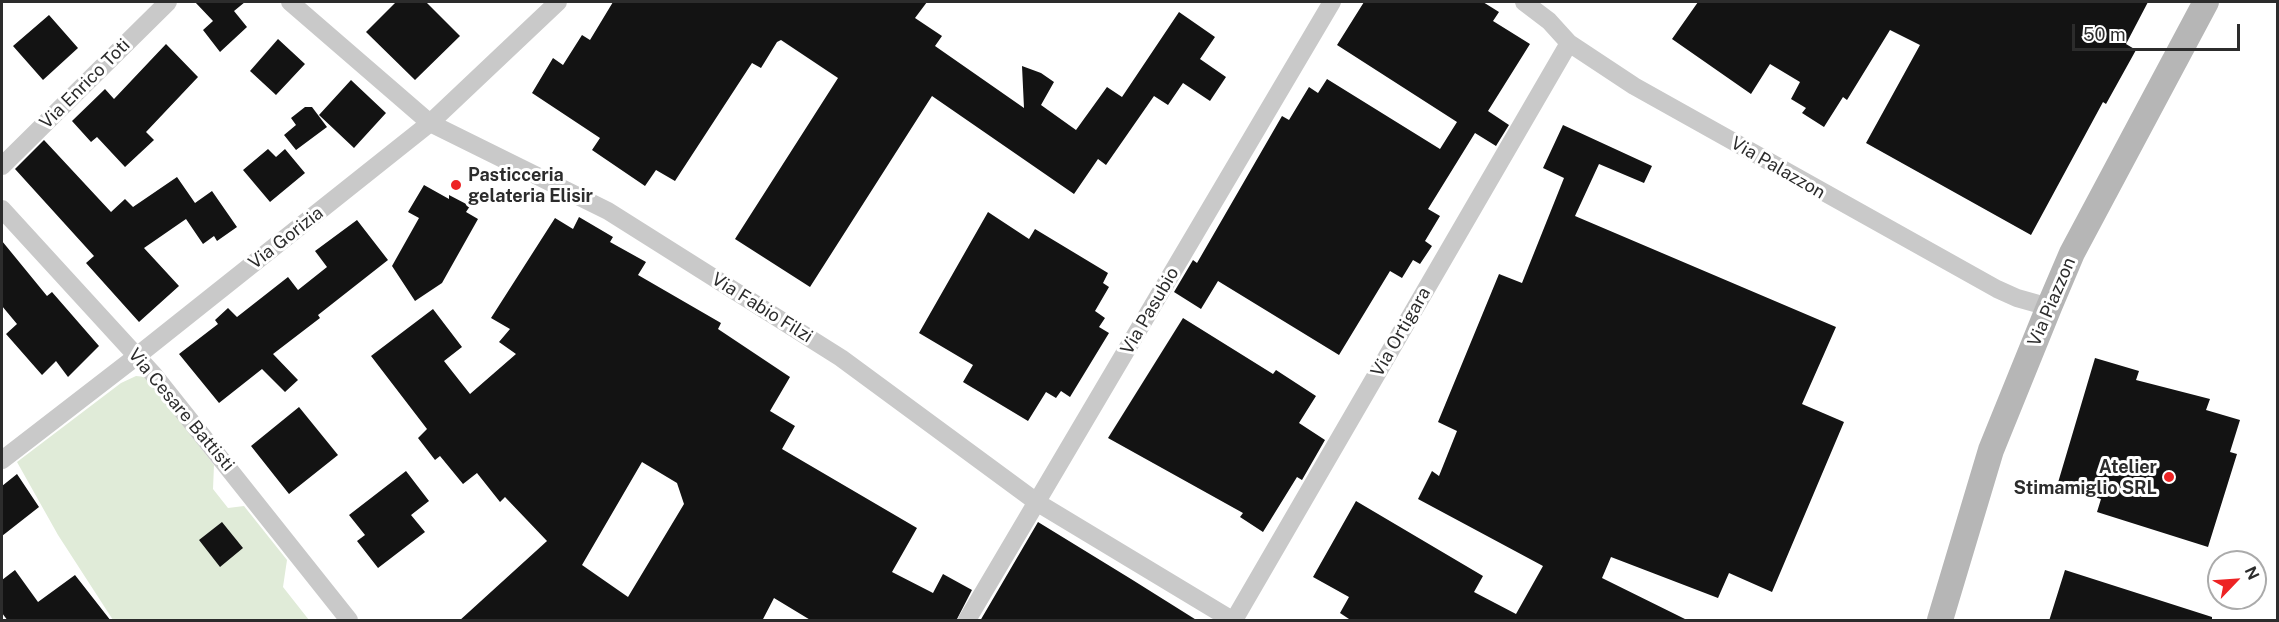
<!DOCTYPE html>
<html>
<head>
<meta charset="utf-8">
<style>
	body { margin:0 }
	#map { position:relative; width:2279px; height:622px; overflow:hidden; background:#fff; font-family:"Public Sans",sans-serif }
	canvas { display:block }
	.frame { position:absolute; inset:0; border:3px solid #2c2c2c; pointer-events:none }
	.north { position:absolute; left:2207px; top:550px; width:60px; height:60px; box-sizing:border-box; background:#fff; border:2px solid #ababab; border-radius:50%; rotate:65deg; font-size:16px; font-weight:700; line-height:24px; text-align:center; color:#2c2c2c }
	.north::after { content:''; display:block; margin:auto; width:21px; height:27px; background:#ed2324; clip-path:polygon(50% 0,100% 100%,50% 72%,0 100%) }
	.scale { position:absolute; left:2072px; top:24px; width:168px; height:27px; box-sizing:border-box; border:3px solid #2c2c2c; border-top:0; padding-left:8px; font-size:18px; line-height:21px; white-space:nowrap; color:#2c2c2c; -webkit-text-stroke:4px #fff; paint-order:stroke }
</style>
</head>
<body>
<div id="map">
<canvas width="2279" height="622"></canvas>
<div class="frame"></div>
<div class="north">N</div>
<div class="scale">50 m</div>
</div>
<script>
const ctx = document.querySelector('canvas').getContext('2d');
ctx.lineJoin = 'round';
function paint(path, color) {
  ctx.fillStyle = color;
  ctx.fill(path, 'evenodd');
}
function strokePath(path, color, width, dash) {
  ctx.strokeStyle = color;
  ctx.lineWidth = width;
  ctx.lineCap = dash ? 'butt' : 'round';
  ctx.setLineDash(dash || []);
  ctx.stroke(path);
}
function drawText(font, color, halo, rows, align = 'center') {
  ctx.font = font + ' "Public Sans",sans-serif';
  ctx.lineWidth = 6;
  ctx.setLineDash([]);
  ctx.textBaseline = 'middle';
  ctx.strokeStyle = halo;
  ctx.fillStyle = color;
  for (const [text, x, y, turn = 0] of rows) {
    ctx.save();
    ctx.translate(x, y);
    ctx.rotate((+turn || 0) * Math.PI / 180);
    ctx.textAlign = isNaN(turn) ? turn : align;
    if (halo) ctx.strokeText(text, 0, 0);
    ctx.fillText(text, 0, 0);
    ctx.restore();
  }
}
paint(new Path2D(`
	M 136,376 L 146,377 L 214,465 L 213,489 L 228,508 L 244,506 L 287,560 L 283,587 L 309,620 L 113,620 L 58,535 L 17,462 L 121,383 Z`), '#e0ebd8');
paint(new Path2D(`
	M 195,2 L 245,2 L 234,11 L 247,27 L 220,52 L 203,30 L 213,21 Z
	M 396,2 L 426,2 L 460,36 L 415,80 L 366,32 Z
	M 613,2 L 927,2 L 915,18 L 942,36 L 935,46 L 1024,108 L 1022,66 L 1041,73 L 1054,82 L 1041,105 L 1076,130 L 1107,87 L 1122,97 L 1179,12 L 1215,37 L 1200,59 L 1226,77 L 1210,101 L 1183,83 L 1168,105 L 1154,96 L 1106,165 L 1098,159 L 1074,194 L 932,96 L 810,287 L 735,239 L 838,78 L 781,40 L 777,42 L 761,68 L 752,63 L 675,181 L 656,170 L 645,186 L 592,150 L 600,138 L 532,93 L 553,58 L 563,65 L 582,35 L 590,40 Z
	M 1364,2 L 1483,2 L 1499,12 L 1493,21 L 1530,44 L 1488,111 L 1509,125 L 1496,146 L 1475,133 L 1428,209 L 1440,216 L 1425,241 L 1432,246 L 1420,264 L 1413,260 L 1402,278 L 1390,271 L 1339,355 L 1218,281 L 1201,309 L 1174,292 L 1193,260 L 1197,263 L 1282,116 L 1289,120 L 1309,87 L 1318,93 L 1327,79 L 1440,149 L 1457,122 L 1337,45 Z
	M 1698,2 L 2148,2 L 2126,44 L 2136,50 L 2106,104 L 2103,102 L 2031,235 L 1866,143 L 1920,45 L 1890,30 L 1847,100 L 1843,97 L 1824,127 L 1802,113 L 1806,108 L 1791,99 L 1800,82 L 1770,64 L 1751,94 L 1672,39 Z
	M 49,15 L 78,48 L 43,80 L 13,46 Z
	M 278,39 L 305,64 L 276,95 L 250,71 Z
	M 166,44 L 198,77 L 146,132 L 154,140 L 125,167 L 97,137 L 91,142 L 72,121 L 105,89 L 114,99 Z
	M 351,80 L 386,113 L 354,148 L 319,115 Z
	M 305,107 L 312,107 L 327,127 L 296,150 L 284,135 L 296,125 L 291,118 Z
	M 1563,125 L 1652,166 L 1644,183 L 1599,164 L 1575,216 L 1836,327 L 1802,404 L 1844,422 L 1772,592 L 1729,573 L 1718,598 L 1611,557 L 1602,578 L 1689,621 L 1352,621 L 1340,613 L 1349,597 L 1313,577 L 1356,501 L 1483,576 L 1474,592 L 1516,614 L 1543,566 L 1418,499 L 1432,471 L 1439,476 L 1457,431 L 1438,422 L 1499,274 L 1522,283 L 1564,178 L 1543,168 Z
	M 44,140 L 111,212 L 125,199 L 133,207 L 177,177 L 195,203 L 212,191 L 237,227 L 217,241 L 214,236 L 203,244 L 186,219 L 144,248 L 179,286 L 139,322 L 86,263 L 94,256 L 15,169 Z
	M 268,149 L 276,157 L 285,149 L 305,173 L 270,202 L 243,170 Z
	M 424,185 L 449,199 L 449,195 L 470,206 L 466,212 L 478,219 L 442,283 L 415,301 L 392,266 L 419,218 L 408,212 Z
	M 988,212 L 1029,239 L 1035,229 L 1108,273 L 1103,283 L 1109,287 L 1095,311 L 1105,318 L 1099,327 L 1109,333 L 1070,397 L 1061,391 L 1056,398 L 1046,392 L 1028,421 L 963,382 L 973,365 L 919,333 Z
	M 579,217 L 613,237 L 610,242 L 646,262 L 638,275 L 721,323 L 718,329 L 790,377 L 770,411 L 795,426 L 782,449 L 917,528 L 892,572 L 933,593 L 943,574 L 972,590 L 956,621 L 812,621 L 774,598 L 762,621 L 459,621 L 547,541 L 505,497 L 500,502 L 477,473 L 463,484 L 440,456 L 435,460 L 418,438 L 427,429 L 371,356 L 433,309 L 462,347 L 444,361 L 470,394 L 516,354 L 499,342 L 510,329 L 491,318 L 555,218 L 573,229 ZM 642,462 L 677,483 L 684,504 L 628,597 L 582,565 Z
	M 357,220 L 388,260 L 318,315 L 320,318 L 273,354 L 298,380 L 285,392 L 262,369 L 219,403 L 179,354 L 218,324 L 215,320 L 228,308 L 237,317 L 288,277 L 298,290 L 327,267 L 315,251 Z
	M 2,241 L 47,296 L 52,292 L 99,346 L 68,377 L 56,361 L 42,375 L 6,334 L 17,324 L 2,306 Z
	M 1183,318 L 1273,374 L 1276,370 L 1316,396 L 1299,423 L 1325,440 L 1302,480 L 1297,477 L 1263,532 L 1240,517 L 1243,513 L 1108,438 Z
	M 2095,358 L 2139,371 L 2136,380 L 2210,399 L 2206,410 L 2240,420 L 2230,452 L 2237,454 L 2208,547 L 2097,512 L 2101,499 L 2057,486 Z
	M 299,407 L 338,455 L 289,494 L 251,446 Z
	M 406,471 L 429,501 L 411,515 L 425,532 L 378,568 L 357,541 L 365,535 L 349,515 Z
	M 17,474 L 39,507 L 2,536 L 2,486 Z
	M 222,522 L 243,548 L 220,567 L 199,540 Z
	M 1038,522 L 1131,579 L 1198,621 L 980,621 Z
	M 15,570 L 38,602 L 75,575 L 111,621 L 8,621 L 2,613 L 2,580 Z
	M 2065,570 L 2212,617 L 2212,621 L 2049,621 Z`), '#131313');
strokePath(new Path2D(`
	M 290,2 L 430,123 L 608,211 L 841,358 L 1038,503 L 1232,620
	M 1524,2 L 1549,21 L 1569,43 L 1634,86 L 1997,289 L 2017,298 L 2049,307
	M 2,166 L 168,2
	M 2,209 L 154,375 L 349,620
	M 2,460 L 137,356 L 430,123 L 558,2
	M 967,620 L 1332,2
	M 1234,620 L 1569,43`), '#c9c9c9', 18);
strokePath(new Path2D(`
	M 1940,620 L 1991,450 L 2049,307 L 2072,253 L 2206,2`), '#b6b6b6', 26);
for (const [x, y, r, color] of [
	[456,185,6,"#ed2324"],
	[2169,477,6,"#ed2324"]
]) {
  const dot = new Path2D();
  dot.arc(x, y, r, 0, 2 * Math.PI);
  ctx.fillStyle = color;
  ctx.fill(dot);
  strokePath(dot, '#fff', 2);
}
drawText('18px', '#2c2c2c', '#fff', [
	["Via Enrico Toti",85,84,-45],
	["Via Palazzon",1778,168,30],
	["Via Gorizia",286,238,-38],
	["Via Piazzon",2052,302,-67],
	["Via Fabio Filzi",762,308,32],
	["Via Pasubio",1150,311,-60],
	["Via Ortigara",1401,332,-60],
	["Via Cesare Battisti",181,410,50]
]);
drawText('bold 18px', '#2c2c2c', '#fff', [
	["Pasticceria",468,175],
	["gelateria Elisir",468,196],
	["Atelier",2157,467,"right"],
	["Stimamiglio SRL",2157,488,"right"]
], 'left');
</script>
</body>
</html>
